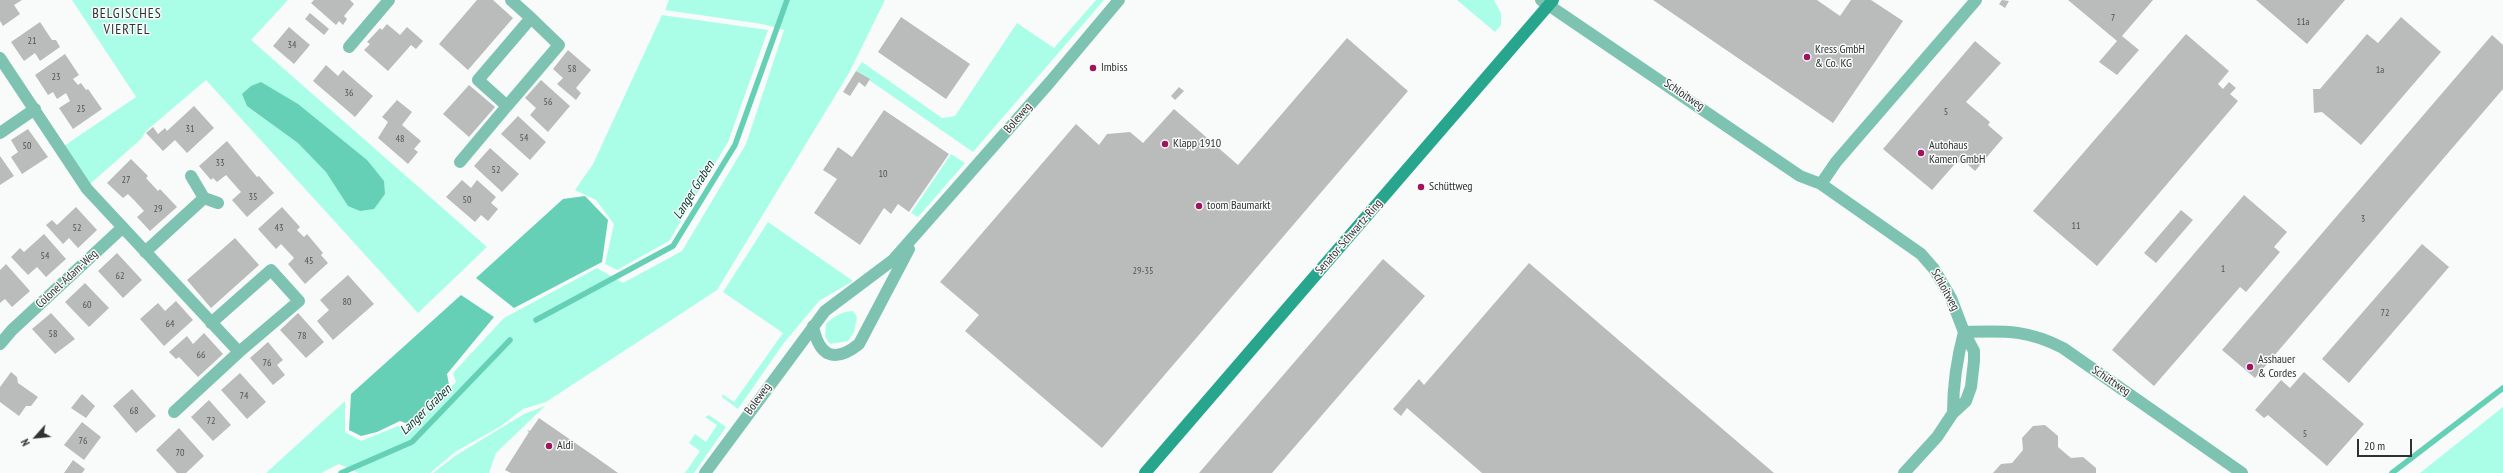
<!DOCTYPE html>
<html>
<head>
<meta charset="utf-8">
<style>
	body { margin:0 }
	#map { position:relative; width:2503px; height:473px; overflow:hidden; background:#f8fbfa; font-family:"PT Sans Narrow",sans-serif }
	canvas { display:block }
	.north { position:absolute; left:16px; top:417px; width:40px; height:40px; -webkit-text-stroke:3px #f8fbfa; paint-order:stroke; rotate:243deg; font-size:11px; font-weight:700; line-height:16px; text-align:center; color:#303131 }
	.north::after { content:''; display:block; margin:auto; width:14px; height:18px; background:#303131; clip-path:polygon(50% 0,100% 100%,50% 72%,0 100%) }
	.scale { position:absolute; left:2357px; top:439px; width:55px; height:18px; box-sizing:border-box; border:2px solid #303131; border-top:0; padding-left:5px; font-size:12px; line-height:14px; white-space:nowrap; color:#303131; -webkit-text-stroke:3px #f8fbfa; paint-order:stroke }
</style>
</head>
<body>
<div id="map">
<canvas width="2503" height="473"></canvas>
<div class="north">N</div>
<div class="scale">20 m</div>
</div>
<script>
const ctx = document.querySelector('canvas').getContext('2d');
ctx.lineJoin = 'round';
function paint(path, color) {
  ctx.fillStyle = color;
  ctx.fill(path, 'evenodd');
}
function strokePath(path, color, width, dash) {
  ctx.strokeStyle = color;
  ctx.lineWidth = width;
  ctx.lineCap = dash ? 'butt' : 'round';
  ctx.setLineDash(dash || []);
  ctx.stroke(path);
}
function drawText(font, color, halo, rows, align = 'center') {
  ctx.font = font + ' "PT Sans Narrow",sans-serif';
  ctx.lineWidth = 3;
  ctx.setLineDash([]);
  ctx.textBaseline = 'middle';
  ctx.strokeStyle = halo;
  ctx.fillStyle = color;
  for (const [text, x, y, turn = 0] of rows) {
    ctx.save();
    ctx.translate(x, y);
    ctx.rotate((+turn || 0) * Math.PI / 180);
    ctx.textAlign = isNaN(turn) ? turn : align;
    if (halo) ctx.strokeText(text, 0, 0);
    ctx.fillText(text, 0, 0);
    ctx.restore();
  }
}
paint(new Path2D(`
	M 72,0 L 288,0 L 251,40 L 487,247 L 418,313 L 206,80 L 146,131 L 141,139 L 90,184 L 64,146 L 136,97 Z
	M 669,0 L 885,0 L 849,73 L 717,290 L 546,402 L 523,409 L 501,426 L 455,452 L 430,473 L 358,473 L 339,464 L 321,473 L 266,473 L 345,401 L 345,432 L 361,441 L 398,426 L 411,428 L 456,382 L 453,373 L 504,318 L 597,268 L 623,283 L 682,251 L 746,144 L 784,30 L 762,24 L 665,10 Z
	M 1096,0 L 1104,0 L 973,152 L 856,71 L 862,62 L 942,118 L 955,116 L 1017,23 L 1054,48 Z
	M 1457,0 L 1494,0 L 1501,13 L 1501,25 L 1495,32 Z
	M 662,15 L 768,30 L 728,142 L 669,241 L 617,270 L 605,264 L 614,224 L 596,200 L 575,190 L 593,164 Z
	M 951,154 L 965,163 L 918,217 L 911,213 Z
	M 768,222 L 853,281 L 819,301 L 783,344 L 738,409 L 722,397 L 722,394 L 734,402 L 783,333 L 723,292 Z
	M 853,311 L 857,317 L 854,332 L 848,341 L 830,344 L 825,337 L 826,324 C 834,316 841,312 853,311 Z
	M 545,406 L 496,453 L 489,473 L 433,473 L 455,456 L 524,414 Z
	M 2503,407 L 2503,473 L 2420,473 Z
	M 709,415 L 726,427 L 694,473 L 685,473 L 700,451 L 689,443 L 695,434 L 706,442 L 717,425 L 705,417 Z`), '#aafee8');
paint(new Path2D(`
	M 261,82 L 298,104 L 367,160 L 384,181 L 385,194 L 374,209 L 360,211 L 348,206 L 326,172 L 298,143 L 247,106 L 242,94 L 251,86 Z
	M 585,196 L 608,220 L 602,262 L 514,308 L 476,278 L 563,199 Z
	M 461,295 L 494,317 L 447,374 L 449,385 L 411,425 L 400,421 L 377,432 L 361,436 L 349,430 L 351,394 Z`), '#66d0b7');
strokePath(new Path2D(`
	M 536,320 L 673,246 L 735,145 L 787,0
	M 341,473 L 412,442 L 510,340
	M 2392,473 L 2503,388`), '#66d0b7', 5.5);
paint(new Path2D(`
	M 0,0 L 22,0 L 14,5 L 20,14 L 3,26 L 0,21 Z
	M 314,0 L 350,0 L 354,4 L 344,16 L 347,19 L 343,25 L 339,21 L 336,25 L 311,3 Z
	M 477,0 L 493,0 L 513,18 L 468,70 L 439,44 Z
	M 1653,0 L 1817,0 L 1840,16 L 1851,0 L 1871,0 L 1903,21 L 1833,123 Z
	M 2002,0 L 2009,1 L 2005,8 L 1999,4 Z
	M 2068,0 L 2153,0 L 2122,36 L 2139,50 L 2117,75 L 2099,62 L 2117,41 Z
	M 2256,0 L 2345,0 L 2307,44 Z
	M 310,13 L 329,29 L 324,35 L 305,19 Z
	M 901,17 L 970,64 L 946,99 L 878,52 Z
	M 2401,17 L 2441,52 L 2361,145 L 2322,112 L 2314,113 L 2313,89 L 2320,89 L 2367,34 L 2378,43 Z
	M 40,22 L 52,40 L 56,40 L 60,47 L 40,61 L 35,53 L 24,61 L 11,42 Z
	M 387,24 L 400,35 L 407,27 L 423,41 L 416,49 L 411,45 L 388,71 L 364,50 L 370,44 L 367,42 L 380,28 L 382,30 Z
	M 289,27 L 310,45 L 294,64 L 273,46 Z
	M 2186,34 L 2229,71 L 2218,84 L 2223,89 L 2229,82 L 2236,88 L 2230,94 L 2238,101 L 2097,266 L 2033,211 Z
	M 2492,35 L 2503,45 L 2503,89 L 2255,378 L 2222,350 Z
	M 1347,38 L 1408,91 L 1102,448 L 965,331 L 979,315 L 940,282 L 1076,124 L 1099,145 L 1107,134 L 1130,132 L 1143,143 L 1174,109 L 1238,165 Z
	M 1975,41 L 2001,63 L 1966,102 L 1990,122 L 1988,125 L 2003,138 L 1975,171 L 1963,160 L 1954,165 L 1932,190 L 1883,149 Z
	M 568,50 L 591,70 L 576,88 L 581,93 L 576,100 L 557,84 L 563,78 L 553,69 Z
	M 65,54 L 79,75 L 73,79 L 78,85 L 81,83 L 86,90 L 88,89 L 102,109 L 73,129 L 59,108 L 70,101 L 66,93 L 57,99 L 53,92 L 48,95 L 35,75 Z
	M 326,65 L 338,76 L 343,70 L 373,96 L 355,117 L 313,81 Z
	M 856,71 L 870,79 L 865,87 L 859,82 L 850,96 L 843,92 Z
	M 541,80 L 570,106 L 548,132 L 530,115 L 536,108 L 525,98 Z
	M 469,85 L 495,107 L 469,137 L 443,114 Z
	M 1179,87 L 1184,91 L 1175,100 L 1171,96 Z
	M 397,100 L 412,112 L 402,125 L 421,141 L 414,149 L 418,152 L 408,164 L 378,138 L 388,122 L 382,117 Z
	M 194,106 L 214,128 L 187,153 L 175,140 L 163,151 L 146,133 L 153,127 L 158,134 L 165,128 L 167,131 Z
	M 884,110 L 949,154 L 909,212 L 898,204 L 891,214 L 884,208 L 860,245 L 814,213 L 837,179 L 823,170 L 838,147 L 852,157 Z
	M 518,116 L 546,142 L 530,160 L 501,134 Z
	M 28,129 L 48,157 L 22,174 L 11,157 L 18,152 L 11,140 Z
	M 227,141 L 257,177 L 259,176 L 274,193 L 247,217 L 232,200 L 241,192 L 226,175 L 217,182 L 213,178 L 211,180 L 199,166 Z
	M 490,148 L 519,174 L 502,192 L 474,166 Z
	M 0,156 L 14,176 L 0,185 Z
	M 131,159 L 148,176 L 146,178 L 158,191 L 160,189 L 177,207 L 150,231 L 137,217 L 144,211 L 134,200 L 128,194 L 123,198 L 107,183 Z
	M 462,180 L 471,188 L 477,180 L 496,197 L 491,203 L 498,209 L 488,221 L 481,215 L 475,222 L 446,197 Z
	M 2244,195 L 2287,232 L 2274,247 L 2280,252 L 2246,292 L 2240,287 L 2154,386 L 2112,350 Z
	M 76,207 L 97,230 L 78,248 L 69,238 L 63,244 L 46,225 L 52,220 L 57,225 Z
	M 282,207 L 300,227 L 297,230 L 304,237 L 307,234 L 323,253 L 321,255 L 328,263 L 305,284 L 288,264 L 294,258 L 281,244 L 276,249 L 258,229 Z
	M 2181,210 L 2193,220 L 2156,263 L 2144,253 Z
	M 44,234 L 66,259 L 46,277 L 37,267 L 28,275 L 11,257 L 20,248 L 24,252 Z
	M 235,238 L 259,265 L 211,308 L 187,280 Z
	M 2422,244 L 2449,267 L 2349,383 L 2322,359 Z
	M 117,253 L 142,280 L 123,298 L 98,271 Z
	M 1383,259 L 1425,296 L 1272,473 L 1199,473 Z
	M 1529,263 L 1629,349 L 1774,473 L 1482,473 L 1407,408 L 1401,416 L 1393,409 L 1419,379 L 1424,385 Z
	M 6,264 L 30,291 L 12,307 L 5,299 L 0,303 L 0,270 Z
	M 348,275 L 374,304 L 333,340 L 317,321 L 329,310 L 320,300 Z
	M 85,283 L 109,308 L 89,327 L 65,302 Z
	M 176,301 L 193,320 L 164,346 L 140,319 L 158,303 L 165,311 Z
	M 51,313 L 75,339 L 55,354 L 32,329 Z
	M 298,313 L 324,342 L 306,358 L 280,330 Z
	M 204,333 L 223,354 L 198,377 L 179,357 L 176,359 L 169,352 L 187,336 L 193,344 Z
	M 268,342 L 283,360 L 277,365 L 285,375 L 273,385 L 250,358 Z
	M 11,372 L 17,377 L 18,383 L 38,397 L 31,406 L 26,406 L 19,416 L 0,402 L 0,387 Z
	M 2304,372 L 2364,424 L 2327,466 L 2268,415 L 2264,418 L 2255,410 L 2281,380 L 2290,388 Z
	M 240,373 L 266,402 L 247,419 L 221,390 Z
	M 132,389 L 156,416 L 136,433 L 113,406 Z
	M 82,394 L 95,406 L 86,418 L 71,408 Z
	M 209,400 L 231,425 L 213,441 L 191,417 Z
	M 539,418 L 594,456 L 618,473 L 511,473 L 505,470 L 529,432 L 527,430 L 530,431 Z
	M 82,422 L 101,437 L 84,460 L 64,445 Z
	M 2045,425 L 2058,436 L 2058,447 L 2071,458 L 2083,457 L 2096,468 L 2096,473 L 1993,473 L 2001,464 L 2012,463 L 2023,450 L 2022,438 L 2033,426 Z
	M 179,428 L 204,456 L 186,473 L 177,473 L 156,450 Z
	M 73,460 L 85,469 L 82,473 L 64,473 Z`), '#b9bcbb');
strokePath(new Path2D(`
	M 1541,0 L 1800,176 L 1821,184 L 1921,254 L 1934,269 L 1951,298 L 1964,332 L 1974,351 L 1974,361 L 1971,387 L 1966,401 L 1953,413 L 1937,437 L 1904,473
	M 349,47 L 389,0
	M 0,58 L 87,189 L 239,352 L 299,301 L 271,270 L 211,323
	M 507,106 L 559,45 L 531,18
	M 0,133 L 35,109
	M 460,162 L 507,106 L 478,80 L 531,18 L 511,0
	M 1821,184 L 1836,162 L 1976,0
	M 204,198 L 218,203
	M 145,252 L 204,198 L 191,176
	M 813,326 C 819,356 834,364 859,344 L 909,249
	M 1964,332 C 2004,331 2026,329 2063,348 L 2242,473
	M 0,344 L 12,330 L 122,228
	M 174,412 L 239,352
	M 1953,413 C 1953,386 1957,358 1964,332
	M 705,473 L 825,311 L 893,260 L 1050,82 L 1119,0`), '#7ec3b1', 12);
strokePath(new Path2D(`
	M 1145,473 L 1553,0`), '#28a68d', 12);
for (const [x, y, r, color] of [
	[1807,57,4,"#a0145e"],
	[1093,68,4,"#a0145e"],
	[1165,144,4,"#a0145e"],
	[1921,153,4,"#a0145e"],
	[1421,187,4,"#a0145e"],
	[1199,206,4,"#a0145e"],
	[2250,367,4,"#a0145e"],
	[549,446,4,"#a0145e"]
]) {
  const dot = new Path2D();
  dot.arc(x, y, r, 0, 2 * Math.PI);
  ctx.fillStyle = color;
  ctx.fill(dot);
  strokePath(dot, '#f8fbfa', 1.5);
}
drawText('10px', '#525454', null, [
	["7",2113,18],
	["11a",2303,22],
	["21",32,41],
	["34",292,45],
	["58",572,69],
	["1a",2380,70],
	["23",56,77],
	["36",349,93],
	["56",548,102],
	["25",81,109],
	["5",1946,112],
	["31",190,129],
	["54",524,138],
	["48",400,139],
	["50",27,146],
	["33",220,163],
	["52",496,170],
	["10",883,174],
	["27",126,180],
	["35",253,197],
	["50",467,200],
	["29",158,209],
	["3",2363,219],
	["11",2076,226],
	["52",77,228],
	["43",279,228],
	["54",45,256],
	["45",309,261],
	["1",2223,269],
	["29-35",1143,271],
	["62",120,276],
	["80",347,302],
	["60",87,305],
	["72",2385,313],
	["64",170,324],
	["58",53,334],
	["78",302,336],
	["66",201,355],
	["76",267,363],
	["74",244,396],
	["68",134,411],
	["72",211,421],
	["5",2305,434],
	["76",83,441],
	["70",180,453]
]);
drawText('12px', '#303131', '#f8fbfa', [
	["Kress GmbH",1815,50],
	["& Co. KG",1815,64],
	["Imbiss",1101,68],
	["Klapp 1910",1173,144],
	["Autohaus",1929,146],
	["Kamen GmbH",1929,160],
	["Schüttweg",1429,187],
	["toom Baumarkt",1207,206],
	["Asshauer",2258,360],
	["& Cordes",2258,374],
	["Aldi",557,446]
], 'left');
drawText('12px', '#303131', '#f8fbfa', [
	["Schloitweg",1684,95,34],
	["Boleweg",1018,118,-49],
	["Senator-Schwartz-Ring",1349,237,-49],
	["Colonel-Adam-Weg",67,279,-43],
	["Schloitweg",1945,290,61],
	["Schüttweg",2111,381,34],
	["Boleweg",758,399,-54]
]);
drawText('italic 13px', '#00342a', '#f8fbfa', [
	["Langer Graben",694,190,-58],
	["Langer Graben",426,410,-44]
]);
ctx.letterSpacing = '1px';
drawText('14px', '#303131', '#f8fbfa', [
	["BELGISCHES",127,14],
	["VIERTEL",127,30]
]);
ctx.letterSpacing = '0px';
</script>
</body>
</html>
